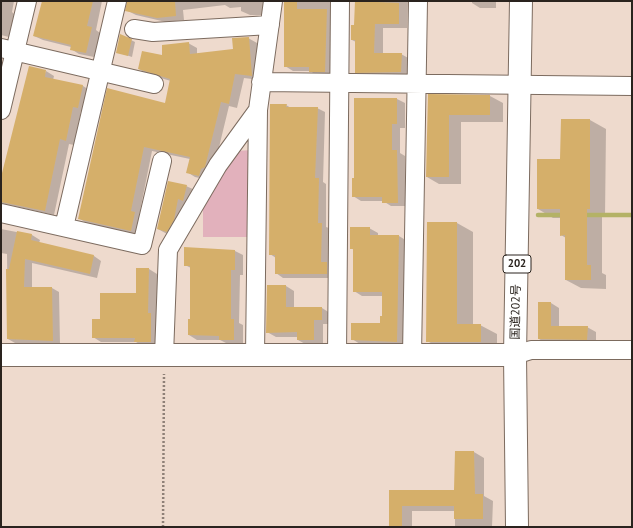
<!DOCTYPE html>
<html>
<head>
<meta charset="utf-8">
<style>
	body { margin:0 }
	#map { position:relative; width:633px; height:528px; overflow:hidden; background:#eedacd; font-family:"PT Sans",sans-serif }
	canvas { display:block }
	.frame { position:absolute; inset:0; border:2px solid #2a231e; pointer-events:none }
</style>
</head>
<body>
<div id="map">
<canvas width="633" height="528"></canvas>
<div class="frame"></div>
</div>
<script>
const ctx = document.querySelector('canvas').getContext('2d');
ctx.lineJoin = 'round';
function paint(path, color) {
  ctx.fillStyle = color;
  ctx.fill(path, 'evenodd');
}
function strokePath(path, color, width, dash) {
  ctx.strokeStyle = color;
  ctx.lineWidth = width;
  ctx.lineCap = dash ? 'butt' : 'round';
  ctx.setLineDash(dash || []);
  ctx.stroke(path);
}
function drawText(font, color, halo, rows, align = 'center') {
  ctx.font = font + ' "PT Sans","Noto Sans JP",sans-serif';
  ctx.lineWidth = 3;
  ctx.setLineDash([]);
  ctx.textBaseline = 'middle';
  ctx.strokeStyle = halo;
  ctx.fillStyle = color;
  for (const [text, x, y, turn = 0] of rows) {
    ctx.save();
    ctx.translate(x, y);
    ctx.rotate((+turn || 0) * Math.PI / 180);
    ctx.textAlign = isNaN(turn) ? turn : align;
    if (halo) ctx.strokeText(text, 0, 0);
    ctx.fillText(text, 0, 0);
    ctx.restore();
  }
}
paint(new Path2D(`
	M 252,150 L 252,237 L 203,237 L 203,204 L 237,151 Z`), '#e2b1bc');
paint(new Path2D(`
	M 1,1 L 14,1 L 12,12 L 14,14 L 9,37 L 1,35 Z
	M 43,1 L 102,1 L 96,30 L 100,33 L 94,57 L 79,54 L 71,49 L 71,47 L 43,40 L 34,36 Z
	M 130,1 L 268,1 L 269,15 L 250,15 L 241,11 L 241,7 L 230,8 L 225,5 L 183,10 L 184,20 L 166,22 L 136,15 L 128,11 Z
	M 285,1 L 334,1 L 333,76 L 318,76 L 310,71 L 293,71 L 285,66 Z
	M 356,1 L 408,1 L 407,28 L 383,28 L 383,54 L 401,54 L 410,59 L 409,77 L 364,77 L 356,72 L 356,42 L 352,40 L 355,26 Z
	M 472,1 L 496,1 L 496,8 L 480,8 L 472,3 Z
	M 248,38 L 257,43 L 260,80 L 244,78 L 237,108 L 229,106 L 213,172 L 208,180 L 195,177 L 187,172 L 190,159 L 152,151 L 139,216 L 143,218 L 139,235 L 88,224 L 80,219 L 166,104 L 171,81 L 147,74 L 139,69 L 188,43 L 197,48 L 197,54 L 234,50 Z
	M 131,40 L 135,42 L 132,57 L 117,52 Z
	M 46,71 L 54,76 L 53,80 L 83,86 L 91,91 L 87,112 L 81,111 L 74,145 L 69,144 L 54,215 L 1,203 L 1,180 Z
	M 429,95 L 490,96 L 503,103 L 503,122 L 461,122 L 461,184 L 439,184 L 427,177 Z
	M 397,99 L 405,103 L 405,128 L 400,128 L 400,153 L 405,156 L 405,206 L 391,206 L 383,201 L 361,201 L 353,196 L 355,179 Z
	M 271,105 L 286,105 L 291,108 L 317,108 L 325,112 L 323,182 L 326,184 L 326,227 L 329,228 L 329,264 L 334,267 L 334,278 L 283,278 L 276,273 L 276,258 L 270,254 Z
	M 562,120 L 590,120 L 606,129 L 605,217 L 602,217 L 602,273 L 606,275 L 606,289 L 581,288 L 566,280 L 566,238 L 561,235 L 561,218 L 553,218 L 538,209 L 561,160 Z
	M 186,186 L 195,190 L 175,236 L 167,234 L 158,229 Z
	M 457,223 L 473,232 L 473,325 L 480,325 L 497,334 L 497,350 L 444,350 L 427,341 Z
	M 369,228 L 378,233 L 378,236 L 399,236 L 407,241 L 405,346 L 360,344 L 352,339 L 381,324 L 382,317 L 383,296 L 362,296 L 354,291 L 354,250 L 351,248 Z
	M 1,229 L 32,235 L 40,240 L 39,243 L 94,256 L 101,261 L 97,278 L 32,263 L 32,288 L 52,288 L 59,292 L 60,344 L 15,343 L 8,339 L 7,254 L 1,253 Z
	M 235,251 L 243,255 L 243,275 L 240,275 L 239,323 L 243,325 L 243,345 L 228,344 L 220,340 L 197,340 L 189,335 L 191,320 L 191,268 L 185,265 Z
	M 149,269 L 157,274 L 157,318 L 159,347 L 144,347 L 136,342 L 101,342 L 93,337 L 101,320 L 137,294 Z
	M 268,286 L 286,286 L 294,291 L 294,308 L 322,308 L 330,313 L 330,324 L 323,324 L 323,345 L 307,345 L 298,340 L 298,337 L 276,337 L 267,332 Z
	M 551,303 L 559,308 L 559,327 L 587,327 L 596,332 L 596,344 L 547,344 L 539,339 Z
	M 456,452 L 474,452 L 484,458 L 484,496 L 493,501 L 492,527 L 455,527 L 455,511 L 412,511 L 412,527 L 389,527 L 390,491 L 455,491 Z`), '#0003');
strokePath(new Path2D(`
	M 538,215 L 564,215
	M 582,215 L 632,215`), '#b4b266', 4.5);
paint(new Path2D(`
	M 42,1 L 93,1 L 87,26 L 92,27 L 86,53 L 70,50 L 71,45 L 33,36 Z
	M 127,1 L 175,1 L 176,16 L 157,18 L 125,11 Z
	M 284,1 L 297,1 L 297,9 L 327,9 L 325,72 L 309,72 L 309,67 L 284,67 Z
	M 355,1 L 399,3 L 399,24 L 375,24 L 374,53 L 402,53 L 401,72 L 355,73 L 355,40 L 351,40 L 351,25 L 354,25 Z
	M 120,34 L 132,39 L 128,56 L 116,53 Z
	M 249,37 L 252,76 L 235,74 L 229,104 L 221,102 L 205,167 L 201,169 L 199,176 L 186,173 L 190,157 L 144,147 L 131,211 L 135,212 L 131,231 L 78,219 L 107,88 L 165,103 L 170,79 L 138,69 L 142,51 L 162,55 L 162,45 L 189,42 L 190,54 L 233,49 L 232,38 Z
	M 29,66 L 46,70 L 45,77 L 83,85 L 78,108 L 73,107 L 66,141 L 60,139 L 45,211 L 1,202 L 1,177 Z
	M 428,94 L 490,95 L 490,115 L 449,115 L 449,177 L 426,177 Z
	M 354,98 L 397,98 L 397,124 L 392,124 L 392,150 L 397,150 L 398,203 L 382,203 L 382,197 L 352,197 L 352,178 L 354,178 Z
	M 270,104 L 287,104 L 286,107 L 318,107 L 315,178 L 319,178 L 318,223 L 322,223 L 321,262 L 327,262 L 327,274 L 275,274 L 275,255 L 269,255 Z
	M 561,119 L 590,119 L 590,209 L 587,209 L 587,265 L 591,265 L 591,280 L 565,280 L 565,235 L 560,236 L 560,209 L 537,209 L 537,159 L 560,159 Z
	M 168,181 L 187,185 L 183,201 L 178,199 L 174,220 L 167,232 L 157,229 Z
	M 427,222 L 457,222 L 457,324 L 481,324 L 481,342 L 426,342 Z
	M 350,227 L 370,227 L 370,235 L 399,235 L 397,342 L 351,340 L 351,323 L 380,323 L 380,316 L 382,316 L 382,292 L 353,292 L 353,249 L 350,249 Z
	M 17,231 L 32,234 L 31,240 L 94,255 L 90,274 L 25,259 L 24,287 L 52,287 L 53,341 L 7,339 L 6,269 L 9,269 Z
	M 184,247 L 235,250 L 235,270 L 231,270 L 231,319 L 234,319 L 234,340 L 219,340 L 219,336 L 188,335 L 188,319 L 190,319 L 190,266 L 184,266 Z
	M 136,268 L 149,268 L 148,313 L 151,313 L 151,342 L 134,342 L 135,338 L 92,338 L 92,319 L 100,319 L 100,293 L 136,293 Z
	M 267,285 L 286,285 L 286,307 L 322,307 L 322,320 L 314,320 L 314,340 L 297,340 L 297,332 L 266,333 Z
	M 538,302 L 551,302 L 551,326 L 588,326 L 587,340 L 538,339 Z
	M 455,451 L 474,451 L 475,494 L 483,494 L 483,519 L 454,519 L 454,506 L 402,506 L 402,527 L 389,527 L 389,490 L 454,490 Z`), '#d5af6a');
const minor = new Path2D(`
	M 134,29 L 153,32 L 270,25
	M 1,48 L 154,84
	M 261,82 L 632,86
	M 1,110 L 27,1
	M 1,213 L 142,245 L 162,161
	M 64,227 L 117,1
	M 164,355 L 168,250 L 218,165 L 258,110
	M 255,355 L 258,110 L 273,1
	M 337,355 L 340,1
	M 412,355 L 418,1
	M 515,355 L 531,350 L 632,350`);
const tertiary = new Path2D(`
	M 1,355 L 515,355`);
const trunk = new Path2D(`
	M 517,527 L 515,355 L 521,1`);
strokePath(minor, '#7c6b5f', 20);
strokePath(tertiary, '#7c6b5f', 24);
strokePath(trunk, '#7c6b5f', 24);
strokePath(new Path2D(`
	M 163,527 L 164,374`), '#8e8077', 2.5, [2, 2]);
strokePath(minor, '#fff', 18);
strokePath(tertiary, '#fff', 22);
strokePath(trunk, '#fff', 22);
for (const [x, y, w] of [
	[517,264,28]
]) {
  const box = new Path2D();
  box.roundRect(x - w / 2, y - 9, w, 18, 3);
  ctx.fillStyle = '#fff';
  ctx.fill(box);
  strokePath(box, '#2a231e', 1);
}
drawText('bold 11px', '#2a231e', null, [
	["202",517,264]
]);
drawText('12px', '#2a231e', '#fff', [
	["国道202号",516,312,-89]
]);
</script>
</body>
</html>
